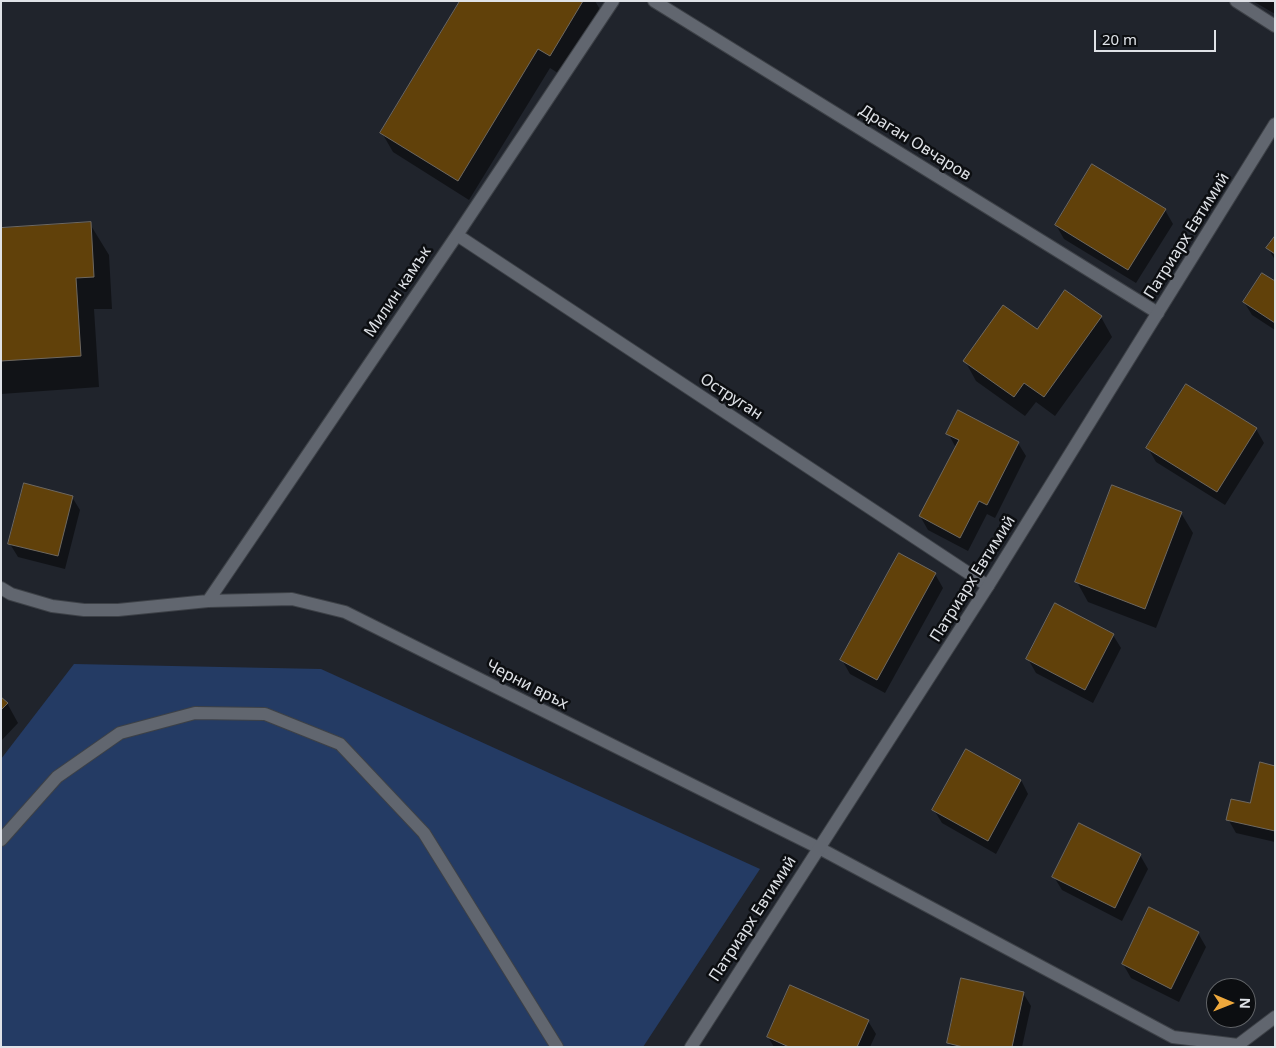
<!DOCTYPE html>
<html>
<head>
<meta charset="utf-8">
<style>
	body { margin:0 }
	#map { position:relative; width:1276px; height:1048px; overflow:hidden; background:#20242c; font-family:"Noto Sans",sans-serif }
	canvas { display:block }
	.frame { position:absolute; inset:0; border:2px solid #dfe2e7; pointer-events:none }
	.north { position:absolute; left:1206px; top:978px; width:50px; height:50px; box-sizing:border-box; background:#0c0e11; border:1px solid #606367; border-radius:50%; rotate:91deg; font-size:14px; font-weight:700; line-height:20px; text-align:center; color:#dfe2e7 }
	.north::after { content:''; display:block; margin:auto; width:18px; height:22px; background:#eea83c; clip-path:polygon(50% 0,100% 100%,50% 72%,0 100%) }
	.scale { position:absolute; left:1094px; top:30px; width:122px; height:22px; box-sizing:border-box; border:2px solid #dfe2e7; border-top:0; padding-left:6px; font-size:15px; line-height:18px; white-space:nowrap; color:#dfe2e7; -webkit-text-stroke:4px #0c0e11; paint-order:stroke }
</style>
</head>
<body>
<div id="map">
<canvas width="1276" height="1048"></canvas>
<div class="frame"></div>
<div class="north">N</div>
<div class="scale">20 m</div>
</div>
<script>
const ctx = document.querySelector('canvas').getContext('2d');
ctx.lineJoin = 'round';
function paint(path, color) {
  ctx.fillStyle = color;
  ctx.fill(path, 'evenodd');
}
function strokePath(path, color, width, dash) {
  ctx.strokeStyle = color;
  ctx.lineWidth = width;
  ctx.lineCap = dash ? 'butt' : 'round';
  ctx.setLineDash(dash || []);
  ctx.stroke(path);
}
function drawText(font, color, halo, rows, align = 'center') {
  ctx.font = font + ' "Noto Sans",sans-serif';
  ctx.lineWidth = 5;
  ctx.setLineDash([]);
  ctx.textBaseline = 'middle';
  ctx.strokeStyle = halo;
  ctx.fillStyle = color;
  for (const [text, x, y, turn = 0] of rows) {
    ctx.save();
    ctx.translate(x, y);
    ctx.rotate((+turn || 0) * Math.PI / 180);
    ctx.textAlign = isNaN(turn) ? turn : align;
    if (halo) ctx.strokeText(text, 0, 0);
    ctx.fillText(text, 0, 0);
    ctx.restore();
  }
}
paint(new Path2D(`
	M 74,664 L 321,669 L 760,869 L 643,1047 L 1,1047 L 1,759 Z`), '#243b64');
paint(new Path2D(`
	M 462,1 L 595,1 L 601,11 L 561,75 L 550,68 L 469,200 L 393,152 L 382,133 Z
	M 1253,1 L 1275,1 L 1275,14 Z
	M 1165,210 L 1173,224 L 1136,283 L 1064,239 L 1056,225 Z
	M 90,224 L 109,255 L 112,309 L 94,309 L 99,387 L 1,394 L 1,229 Z
	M 1275,238 L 1275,260 L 1268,248 Z
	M 1275,283 L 1275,330 L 1252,315 L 1244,302 Z
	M 1101,317 L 1112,337 L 1055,416 L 1036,402 L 1025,416 L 976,381 L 965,361 L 1038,331 Z
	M 1187,386 L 1256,429 L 1264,443 L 1225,505 L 1156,462 L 1148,448 Z
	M 948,433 L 1018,443 L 1026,456 L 995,518 L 987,514 L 968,551 L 928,530 L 920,516 L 956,448 Z
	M 72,497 L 80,510 L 65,569 L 18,557 L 10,544 Z
	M 1181,513 L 1193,533 L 1156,628 L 1088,602 L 1077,582 Z
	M 935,574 L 943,588 L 885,693 L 850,674 L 842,660 Z
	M 1113,635 L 1121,648 L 1093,703 L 1036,673 L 1028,659 Z
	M 1,698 L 7,703 L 18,723 L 1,741 Z
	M 1275,767 L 1275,842 L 1236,833 L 1228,819 L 1251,805 Z
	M 1021,780 L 1028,794 L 996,854 L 942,823 L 934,810 Z
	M 1140,855 L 1148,869 L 1122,921 L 1062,890 L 1054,877 Z
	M 1198,933 L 1206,947 L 1179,1002 L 1131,978 L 1123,964 Z
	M 1023,993 L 1031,1006 L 1022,1047 L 951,1047 L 949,1043 Z
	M 868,1021 L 876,1034 L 870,1047 L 774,1047 L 768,1037 Z`), '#0007');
const building = new Path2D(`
	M 460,1 L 583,1 L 550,56 L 538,49 L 458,181 L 380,133 Z
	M 1092,164 L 1166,209 L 1128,270 L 1055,225 Z
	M 91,222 L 94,277 L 76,278 L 81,356 L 1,361 L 1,228 Z
	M 1275,236 L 1275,254 L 1266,248 Z
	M 1262,273 L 1275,281 L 1275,323 L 1243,302 Z
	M 1065,290 L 1102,316 L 1044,397 L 1024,383 L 1014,397 L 963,361 L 1003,305 L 1037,329 Z
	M 1186,384 L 1257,428 L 1217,492 L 1146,448 Z
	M 958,410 L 1019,442 L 987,505 L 979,501 L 960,538 L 919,516 L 959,440 L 946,434 Z
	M 24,483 L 73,496 L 58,556 L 8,544 Z
	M 1112,485 L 1182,512 L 1145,609 L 1075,582 Z
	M 899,553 L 936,573 L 877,680 L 840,660 Z
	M 1055,603 L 1114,634 L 1085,690 L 1026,659 Z
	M 1,697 L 8,703 L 1,710 Z
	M 966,749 L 1021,780 L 988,841 L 932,810 Z
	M 1260,762 L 1275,766 L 1275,831 L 1226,820 L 1231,799 L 1250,803 Z
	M 1079,823 L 1141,854 L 1115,908 L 1052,877 Z
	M 1149,907 L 1199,932 L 1171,989 L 1122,964 Z
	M 961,978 L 1024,992 L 1012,1047 L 963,1047 L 947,1043 Z
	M 790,985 L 869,1020 L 857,1047 L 789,1047 L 767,1037 Z`);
paint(building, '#61410a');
strokePath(building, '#6e6860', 1);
const service = new Path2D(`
	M 1,840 L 57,777 L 120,733 L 195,713 L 265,714 L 340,744 L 424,833 L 557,1047`);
const minor = new Path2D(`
	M 654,1 L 1158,313
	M 1236,1 L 1275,26
	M 457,235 L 988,586
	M 1,588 L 11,594 L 52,606 L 84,610 L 118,610 L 208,601 L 292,599 L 345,612 L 819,848 L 1173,1037 L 1238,1045 L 1275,1017
	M 208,601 L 457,235 L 613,1`);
const tertiary = new Path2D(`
	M 691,1047 L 988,586 L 1275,124`);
strokePath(service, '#3d4147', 14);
strokePath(minor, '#3d4147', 14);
strokePath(tertiary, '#3d4147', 14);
strokePath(service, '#61666f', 12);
strokePath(minor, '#61666f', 12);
strokePath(tertiary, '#61666f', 12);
drawText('16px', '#dfe2e7', '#0c0e11', [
	["Драган Овчаров",915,143,32],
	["Патриарх Евтимий",1187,236,-58],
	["Милин камък",398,292,-56],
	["Оструган",731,397,33],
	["Патриарх Евтимий",973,579,-58],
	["Черни връх",527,685,27],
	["Патриарх Евтимий",753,919,-57]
]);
</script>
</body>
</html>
